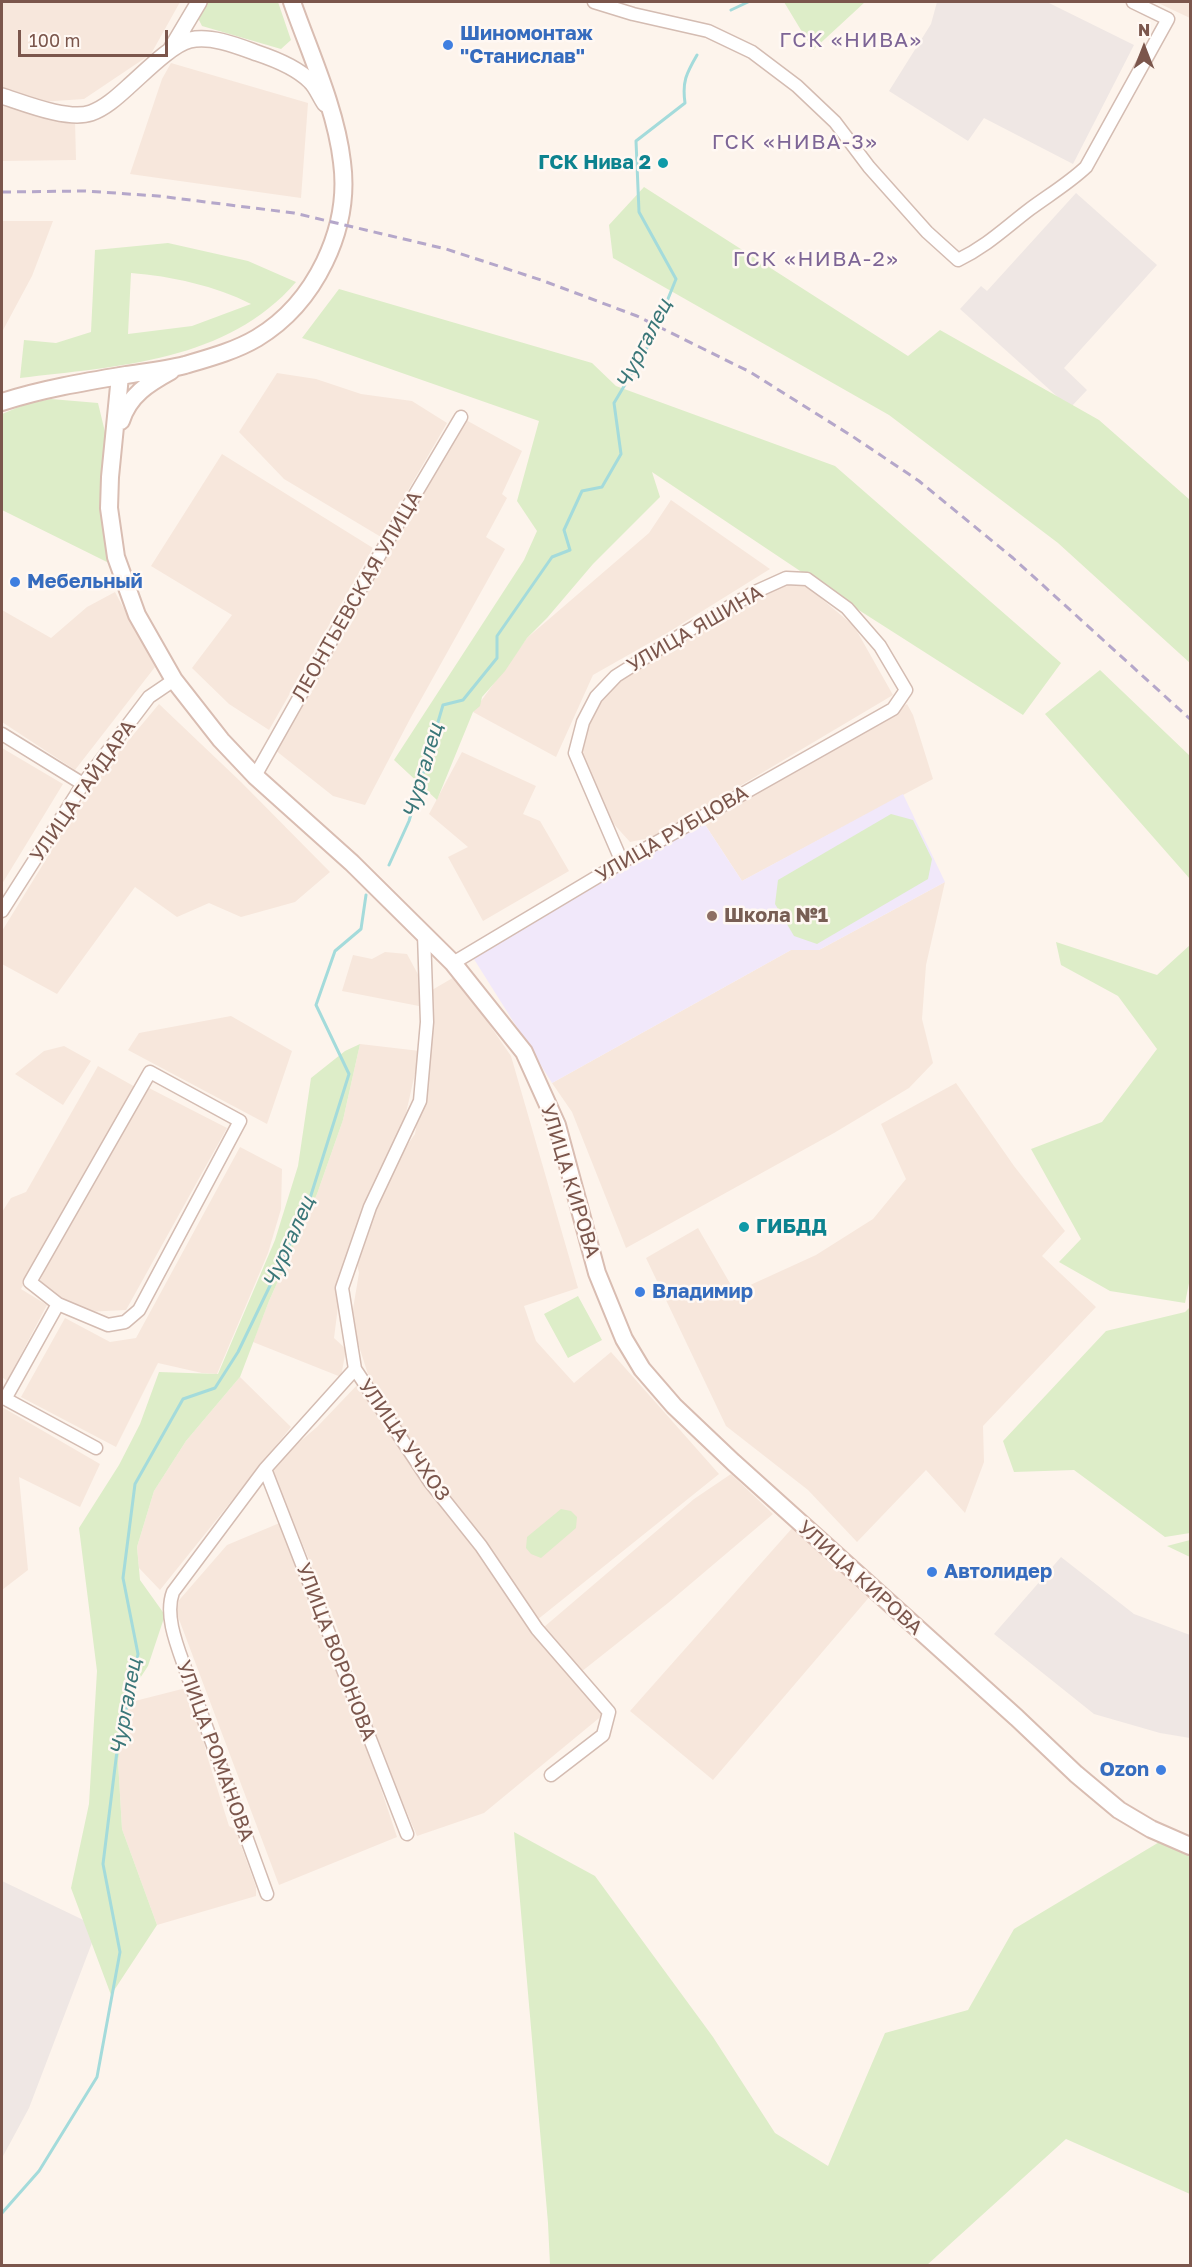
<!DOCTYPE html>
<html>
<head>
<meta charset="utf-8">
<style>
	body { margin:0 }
	#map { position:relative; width:1192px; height:2267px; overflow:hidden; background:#fdf4ec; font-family:"Golos Text",sans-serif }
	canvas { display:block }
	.frame { position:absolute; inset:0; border:3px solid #7b564c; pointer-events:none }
	.north { position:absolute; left:1114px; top:18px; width:60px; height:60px; -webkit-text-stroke:4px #fff8f3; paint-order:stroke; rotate:0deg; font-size:16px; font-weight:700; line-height:24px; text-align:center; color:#7b564c }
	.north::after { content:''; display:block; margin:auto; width:21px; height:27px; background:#7b564c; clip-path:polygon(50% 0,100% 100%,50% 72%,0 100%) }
	.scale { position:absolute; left:18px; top:30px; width:150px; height:27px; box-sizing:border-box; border:3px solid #7b564c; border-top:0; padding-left:8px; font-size:18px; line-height:21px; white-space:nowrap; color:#7b564c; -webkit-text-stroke:4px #fff8f3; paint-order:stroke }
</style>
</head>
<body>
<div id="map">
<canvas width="1192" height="2267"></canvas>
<div class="frame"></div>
<div class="north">N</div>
<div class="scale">100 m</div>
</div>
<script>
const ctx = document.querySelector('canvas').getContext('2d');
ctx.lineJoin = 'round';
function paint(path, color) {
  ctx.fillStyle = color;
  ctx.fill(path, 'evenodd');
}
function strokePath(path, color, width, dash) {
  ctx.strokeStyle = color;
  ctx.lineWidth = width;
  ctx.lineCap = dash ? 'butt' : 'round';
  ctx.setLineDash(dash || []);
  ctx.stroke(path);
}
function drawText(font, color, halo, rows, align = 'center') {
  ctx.font = font + ' "Golos Text",sans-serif';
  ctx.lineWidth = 5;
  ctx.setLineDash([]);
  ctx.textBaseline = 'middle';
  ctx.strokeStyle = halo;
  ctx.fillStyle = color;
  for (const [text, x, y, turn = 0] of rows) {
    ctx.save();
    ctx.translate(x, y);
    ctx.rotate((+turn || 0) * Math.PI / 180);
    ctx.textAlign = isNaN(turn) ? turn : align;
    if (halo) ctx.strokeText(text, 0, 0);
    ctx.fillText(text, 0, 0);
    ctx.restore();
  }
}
paint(new Path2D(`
	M 2,2 L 180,2 L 151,54 L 84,99 L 40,102 L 2,88 Z
	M 1156,2 L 1190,2 L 1190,18 Z
	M 171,63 L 308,103 L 301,198 L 130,174 L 162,79 Z
	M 2,101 L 75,120 L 76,160 L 2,161 Z
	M 2,221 L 53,221 L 32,276 L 2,332 Z
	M 277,373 L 316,379 L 361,394 L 412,401 L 447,423 L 381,537 L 284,479 L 239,432 Z
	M 466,420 L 522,451 L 502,494 L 507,498 L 486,537 L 505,549 L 410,719 L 365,805 L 333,796 L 275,750 Z
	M 222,454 L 373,548 L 269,730 L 229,704 L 192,668 L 232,615 L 151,566 Z
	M 671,500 L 770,569 L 667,633 L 593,675 L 556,757 L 473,712 L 527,638 L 649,533 Z
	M 798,579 L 854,626 L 893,695 L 654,837 L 630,842 L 612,822 L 588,776 L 577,742 L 596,700 L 614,683 L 725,610 L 730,614 L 751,600 Z
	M 115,592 L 155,667 L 75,770 L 2,722 L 2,610 L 51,638 L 87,607 Z
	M 159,704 L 241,782 L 330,872 L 295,902 L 241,917 L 209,903 L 177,917 L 135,887 L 57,994 L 2,964 L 2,931 L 74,814 L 113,759 Z
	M 907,704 L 913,715 L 933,779 L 742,881 L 704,823 Z
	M 2,748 L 63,784 L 2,884 Z
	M 462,752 L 536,786 L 523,814 L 540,821 L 569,871 L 483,921 L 448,857 L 468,847 L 429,814 Z
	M 945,882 L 926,965 L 922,1019 L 933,1063 L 909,1088 L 834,1133 L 626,1248 L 572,1112 L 552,1083 L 791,950 L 819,950 Z
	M 385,952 L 407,954 L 421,980 L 424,1007 L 342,991 L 353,955 L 372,959 Z
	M 456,976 L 511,1056 L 578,1288 L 524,1306 L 536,1341 L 574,1383 L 611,1352 L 719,1474 L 537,1620 L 481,1546 L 372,1387 L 351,1321 L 359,1273 L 356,1260 L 370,1215 L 396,1161 L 415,1134 L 428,1056 L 432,990 Z
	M 231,1016 L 292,1051 L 267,1124 L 128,1050 L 139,1033 Z
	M 360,1044 L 420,1051 L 402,1131 L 341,1283 L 334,1338 L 346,1349 L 341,1377 L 253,1342 L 269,1301 L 317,1194 L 343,1120 Z
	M 64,1046 L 91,1061 L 63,1105 L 15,1074 L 44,1051 Z
	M 98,1066 L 137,1088 L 21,1289 L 47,1305 L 7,1381 L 2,1377 L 2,1212 L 11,1198 L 26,1192 Z
	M 956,1083 L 1014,1166 L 1065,1231 L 1042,1256 L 1096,1307 L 983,1426 L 984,1462 L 965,1513 L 926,1470 L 857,1542 L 808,1490 L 726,1426 L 646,1258 L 698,1228 L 735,1292 L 816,1255 L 873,1219 L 906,1179 L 881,1124 Z
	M 147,1087 L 227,1128 L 126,1310 L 85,1312 L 66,1302 L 39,1283 L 55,1246 Z
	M 240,1147 L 282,1169 L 281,1209 L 268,1253 L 217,1374 L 202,1373 L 158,1363 L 116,1447 L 21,1397 L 65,1318 L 110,1342 L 136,1338 Z
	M 240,1377 L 291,1427 L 160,1590 L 139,1568 L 137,1547 L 154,1491 L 186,1441 Z
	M 359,1383 L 604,1714 L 484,1813 L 417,1836 L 390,1773 L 334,1619 L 270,1467 L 317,1427 Z
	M 2,1407 L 100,1464 L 80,1507 L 19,1477 L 28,1570 L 2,1590 Z
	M 731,1474 L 773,1514 L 668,1603 L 581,1672 L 544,1627 L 694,1499 Z
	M 282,1522 L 367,1747 L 397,1837 L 279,1885 L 174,1606 L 227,1545 Z
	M 794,1526 L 871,1595 L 713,1780 L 630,1711 Z
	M 190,1687 L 208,1759 L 229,1826 L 235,1829 L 256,1887 L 256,1896 L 157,1925 L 122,1829 L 118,1761 L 127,1703 Z`), '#f7e7dc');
paint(new Path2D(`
	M 937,2 L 1047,2 L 1134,45 L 1073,164 L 984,118 L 968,141 L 889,91 L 931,24 Z
	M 1076,193 L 1157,265 L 1064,368 L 1087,390 L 1070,408 L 960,309 L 981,286 L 987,291 Z
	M 1061,1557 L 1134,1614 L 1190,1635 L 1190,1738 L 1160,1733 L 1094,1714 L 994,1634 Z
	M 2,1881 L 98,1927 L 29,2108 L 2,2158 Z`), '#efe7e4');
paint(new Path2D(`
	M 903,794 L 945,882 L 819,950 L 791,950 L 552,1083 L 472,956 L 704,823 L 742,881 Z`), '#f1e8fa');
paint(new Path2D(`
	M 204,2 L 278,2 L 291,40 L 281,49 L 202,26 L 197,16 Z
	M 784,2 L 865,2 L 813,50 Z
	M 644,187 L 908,356 L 940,330 L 1099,420 L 1190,500 L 1190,663 L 1058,543 L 889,415 L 613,258 L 609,225 Z
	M 168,243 L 248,261 L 296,282 C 227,362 118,366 20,378 L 24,340 L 56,343 L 91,332 L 95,250 ZM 131,273 C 171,276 216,286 251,304 L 192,326 L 128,334 Z
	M 339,289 L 592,363 L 616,386 L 835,466 L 1061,663 L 1023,715 L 854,607 L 652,472 L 660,497 L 593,564 L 547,618 L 527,638 L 505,671 L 482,697 L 480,706 L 473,712 L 437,800 L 394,760 L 524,560 L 537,531 L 517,501 L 539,421 L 302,338 Z
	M 51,399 L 98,403 L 105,432 L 101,520 L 111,564 L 2,510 L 2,414 L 26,404 Z
	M 1100,670 L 1190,756 L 1190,879 L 1045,714 Z
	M 891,814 L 913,820 L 932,859 L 928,879 L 817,944 L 794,936 L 775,904 L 778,880 Z
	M 1056,942 L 1157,975 L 1190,945 L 1190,1278 L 1185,1303 L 1110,1291 L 1059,1262 L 1081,1239 L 1031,1149 L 1102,1122 L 1157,1049 L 1118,996 L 1061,965 Z
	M 360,1044 L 343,1120 L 317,1194 L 269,1301 L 240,1377 L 186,1441 L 154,1491 L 137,1547 L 140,1580 L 165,1615 L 148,1666 L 129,1695 L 118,1761 L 122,1829 L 157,1925 L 111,1995 L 71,1888 L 89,1804 L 97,1671 L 79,1528 L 119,1465 L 140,1424 L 159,1372 L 218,1374 L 275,1240 L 298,1166 L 311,1078 L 345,1051 Z
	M 578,1296 L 602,1340 L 568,1358 L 544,1314 Z
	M 1190,1307 L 1190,1533 L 1165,1537 L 1074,1470 L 1014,1472 L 1003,1441 L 1106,1331 L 1185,1312 Z
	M 561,1509 L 571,1511 L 577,1517 L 576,1528 L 541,1558 L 531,1554 L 526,1548 L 527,1537 Z
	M 1190,1540 L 1190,1557 L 1167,1546 Z
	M 514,1832 L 595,1876 L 713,2037 L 775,2133 L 828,2166 L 885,2033 L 968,2010 L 1014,1929 L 1161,1841 L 1190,1856 L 1190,2194 L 1066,2139 L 927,2265 L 550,2265 L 548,2223 Z`), '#ddedc8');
strokePath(new Path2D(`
	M 731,10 L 748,2
	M 389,865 L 409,821 L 443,705 L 463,700 L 497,658 L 497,636 L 552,557 L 570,550 L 564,530 L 582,491 L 602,487 L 621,454 L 614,403 L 651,341 L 676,279 L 639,212 L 636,141 L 685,103 C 682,82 686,74 697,55
	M 2,2213 L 39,2171 L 97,2077 L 120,1952 L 103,1864 L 117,1751 L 138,1654 L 123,1578 L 135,1484 L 183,1399 L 215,1388 L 238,1352 L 306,1211 L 349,1074 L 316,1005 L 335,951 L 361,929 L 366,895`), '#a4dbdb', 3);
const minor = new Path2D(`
	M 594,2 L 633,14 L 708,31 L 752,52 L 797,86 L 835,122 L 869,167 L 927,232 L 958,260 C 987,246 1005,228 1030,209 C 1049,195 1069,183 1086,167 L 1168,19 L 1133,2
	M 2,734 L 83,784
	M 255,776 L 384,547 L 461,417
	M 2,911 L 83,784 L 149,697 L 174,680
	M 424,934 L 427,1022 L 420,1101 L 370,1207 L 342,1288 L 355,1369 L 430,1482 L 481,1546 L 537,1629 L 609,1712 L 603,1735 L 551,1775
	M 453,963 L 622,862 L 893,709 L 906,690 L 880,646 L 847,608 L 807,579 L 786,578 L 755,592 L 684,633 L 616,676 L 596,697 L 583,722 L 575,753 L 622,862
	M 2,1397 L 96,1448
	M 5,1399 L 58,1304 L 30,1282 L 150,1072 L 240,1121 L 139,1310 L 125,1322 L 108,1325 L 58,1304
	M 265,1469 L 407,1834
	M 267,1894 L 186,1671 C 178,1648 164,1616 173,1592 L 265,1469 L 355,1369`);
const tertiary = new Path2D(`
	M 171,49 L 199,2
	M 2,96 C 24,103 68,121 91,113 C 105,108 117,97 128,87 C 143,74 172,44 190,40 C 211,35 238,46 257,53 C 275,59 296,67 310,81 C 316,86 320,97 325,104`);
const secondary = new Path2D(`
	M 120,376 L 110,477 L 109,508 L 116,557 L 137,615 L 174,680 L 221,740 L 255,776 L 352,863 L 453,963 L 524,1052 L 557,1125 L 597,1273 L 624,1339 L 642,1369 L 674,1406 L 733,1462 L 1017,1718 L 1076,1774 L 1119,1810 L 1151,1829 L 1190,1846
	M 2,402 C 42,389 84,382 126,375 C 146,372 166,370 185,365 C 209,358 235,351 257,338 C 315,303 351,229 342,162 C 336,109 310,53 292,2
	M 121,421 C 129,395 149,383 171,371`);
strokePath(minor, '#d4bcb2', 15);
strokePath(tertiary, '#d4bcb2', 18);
strokePath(secondary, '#d9bdb2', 20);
strokePath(minor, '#fff', 12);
strokePath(tertiary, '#fff', 15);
strokePath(secondary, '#fff', 16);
strokePath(new Path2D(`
	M 2,192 L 85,191 L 158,196 L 294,213 L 446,249 L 541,280 L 637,316 L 750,372 L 852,436 L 919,481 L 1013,558 L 1190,719`), '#b5a7ca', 3, [9, 6]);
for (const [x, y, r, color] of [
	[448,45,6,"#3f7fe0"],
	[663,163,6,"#0f9aa8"],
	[15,582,6,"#3f7fe0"],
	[712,916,6,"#8d6e63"],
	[744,1227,6,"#0f9aa8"],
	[640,1292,6,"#3f7fe0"],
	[932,1572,6,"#3f7fe0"],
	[1161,1770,6,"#3f7fe0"]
]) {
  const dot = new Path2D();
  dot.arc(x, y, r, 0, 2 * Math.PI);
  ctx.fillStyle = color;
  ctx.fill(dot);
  strokePath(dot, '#fff8f3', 2);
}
drawText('bold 20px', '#366cbe', '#fff8f3', [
	["Шиномонтаж",460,34],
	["\"Станислав\"",460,57],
	["Мебельный",27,582],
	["Владимир",652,1292],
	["Автолидер",944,1572],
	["Ozon",1149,1770,"right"]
], 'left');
drawText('bold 20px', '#0d838f', '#fff8f3', [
	["ГСК Нива 2",651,163],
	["ГИБДД",756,1227,"left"]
], 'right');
drawText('20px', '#7b564c', '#fff8f3', [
	["ЛЕОНТЬЕВСКАЯ УЛИЦА",357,596,-60],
	["УЛИЦА ЯШИНА",695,629,-30],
	["УЛИЦА ГАЙДАРА",83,791,-55],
	["УЛИЦА РУБЦОВА",672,834,-30],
	["УЛИЦА КИРОВА",570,1181,73],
	["УЛИЦА УЧХОЗ",404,1440,55],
	["УЛИЦА КИРОВА",860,1578,42],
	["УЛИЦА ВОРОНОВА",336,1652,69],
	["УЛИЦА РОМАНОВА",215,1751,70]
]);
drawText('bold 20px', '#785e54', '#fff8f3', [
	["Школа №1",724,916]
], 'left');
ctx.letterSpacing = '1.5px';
drawText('21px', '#7d6596', '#fff8f3', [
	["ГСК «НИВА»",851,40],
	["ГСК «НИВА-3»",795,142],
	["ГСК «НИВА-2»",816,259]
]);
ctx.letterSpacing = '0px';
drawText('italic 21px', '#3b7779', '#fff8f3', [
	["Чургалец",644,344,-63],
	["Чургалец",423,771,-74],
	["Чургалец",289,1242,-66],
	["Чургалец",126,1707,-80]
]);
</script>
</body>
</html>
